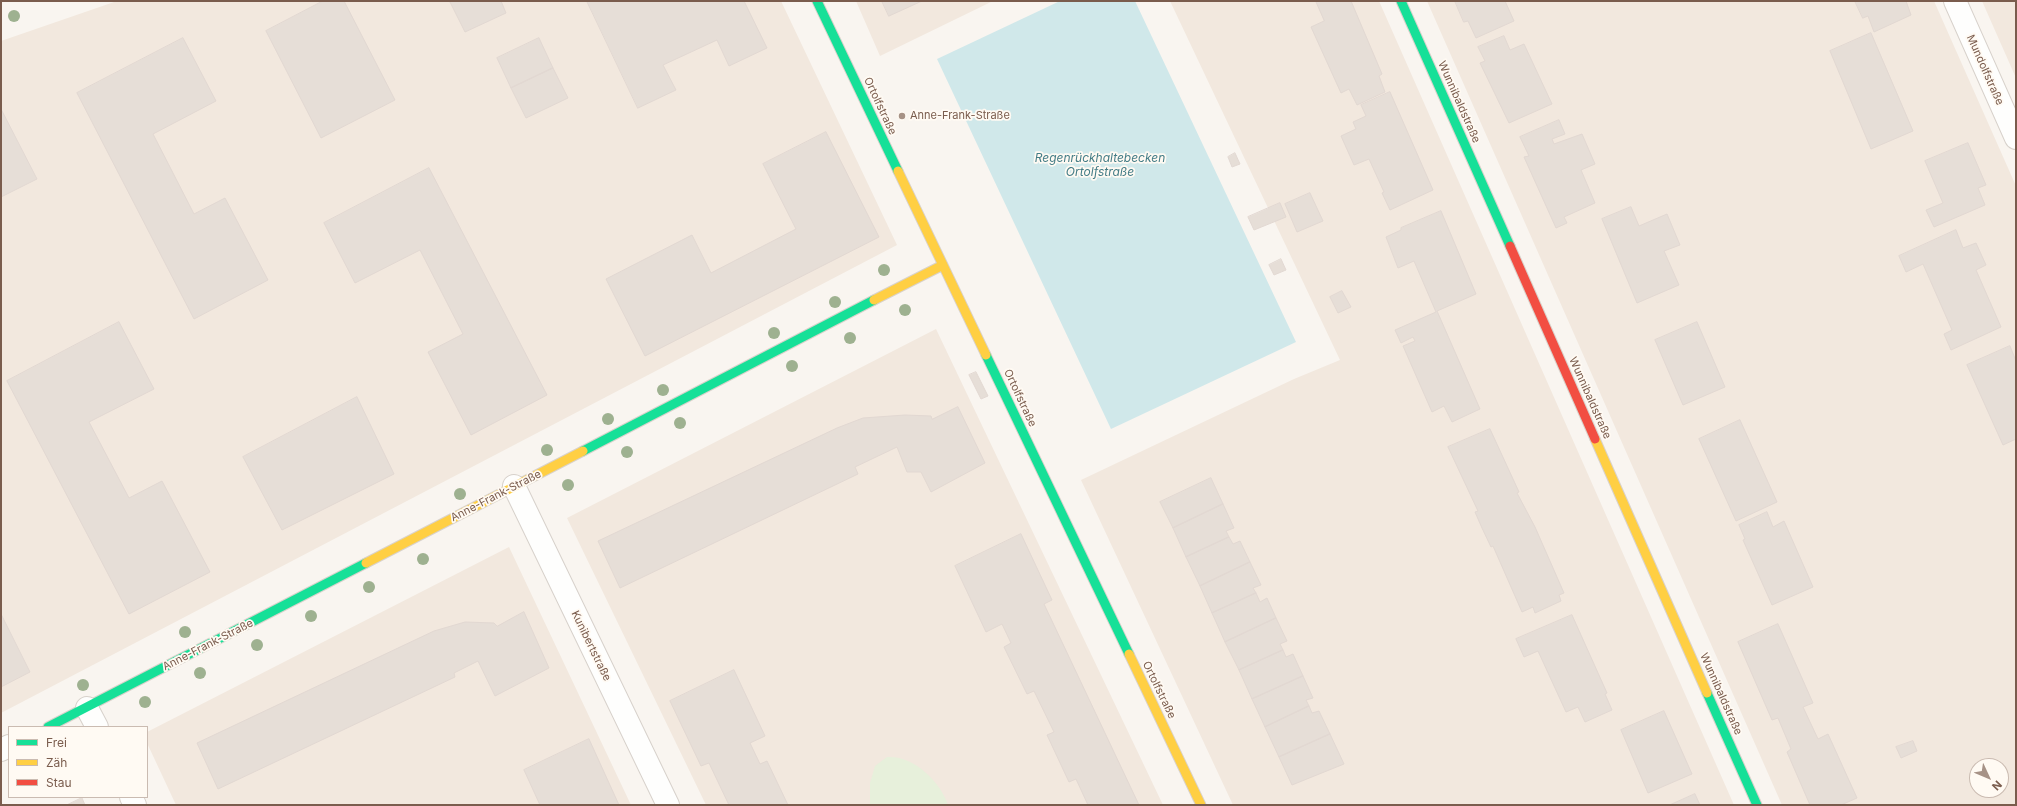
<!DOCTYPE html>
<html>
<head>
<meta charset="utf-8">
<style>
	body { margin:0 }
	#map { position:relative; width:2017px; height:806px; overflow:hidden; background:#f9f5f0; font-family:Inter,sans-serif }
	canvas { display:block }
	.frame { position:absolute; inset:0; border:2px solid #7a5c4d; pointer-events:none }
	.legend { position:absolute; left:8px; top:726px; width:140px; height:72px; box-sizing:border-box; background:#fffaf3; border:1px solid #cabbb1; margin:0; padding:5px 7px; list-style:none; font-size:12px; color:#7a5c4d }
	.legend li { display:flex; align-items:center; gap:8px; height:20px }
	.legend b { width:20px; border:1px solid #cabbb1 }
	.north { position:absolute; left:1969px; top:758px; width:40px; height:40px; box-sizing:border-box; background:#fffaf3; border:1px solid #cabbb1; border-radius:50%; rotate:134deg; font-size:11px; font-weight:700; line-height:16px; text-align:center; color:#7a5c4d }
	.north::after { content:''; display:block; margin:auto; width:14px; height:18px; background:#a69286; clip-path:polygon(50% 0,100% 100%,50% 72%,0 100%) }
</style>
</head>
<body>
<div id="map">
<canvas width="2017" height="806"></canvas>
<div class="frame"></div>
<ul class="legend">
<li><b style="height:5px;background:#16e098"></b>Frei</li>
<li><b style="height:5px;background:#ffcf43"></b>Zäh</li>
<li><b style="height:5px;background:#f24e42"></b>Stau</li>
</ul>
<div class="north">N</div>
</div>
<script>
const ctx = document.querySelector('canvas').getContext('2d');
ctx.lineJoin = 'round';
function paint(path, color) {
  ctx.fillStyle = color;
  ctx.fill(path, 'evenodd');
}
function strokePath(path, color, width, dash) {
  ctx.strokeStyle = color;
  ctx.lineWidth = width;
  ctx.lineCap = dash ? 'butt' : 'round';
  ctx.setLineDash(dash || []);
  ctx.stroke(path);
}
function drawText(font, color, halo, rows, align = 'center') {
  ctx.font = font + ' Inter,sans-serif';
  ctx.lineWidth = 3.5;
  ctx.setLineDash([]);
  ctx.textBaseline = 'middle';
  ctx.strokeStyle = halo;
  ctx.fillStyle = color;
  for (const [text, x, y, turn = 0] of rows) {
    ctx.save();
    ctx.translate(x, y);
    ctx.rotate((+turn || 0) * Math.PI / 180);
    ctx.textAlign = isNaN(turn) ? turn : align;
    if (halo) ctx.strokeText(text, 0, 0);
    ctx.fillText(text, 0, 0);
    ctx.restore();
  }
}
paint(new Path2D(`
	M 117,1 L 781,1 L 897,245 L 1,713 L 1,41 Z
	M 856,1 L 993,1 L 880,56 Z
	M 1170,1 L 1379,1 L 1734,805 L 1233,805 L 1081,480 L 1294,379 L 1340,360 Z
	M 1427,1 L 1934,1 L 2016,186 L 2016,805 L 1782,805 ZM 1977,766 L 2001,766 L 2001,790 L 1977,790 Z
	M 1982,1 L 2016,1 L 2016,78 Z
	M 936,329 L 1163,805 L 706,805 L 567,518 Z
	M 509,547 L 631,805 L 176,805 L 147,743 L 147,732 Z`), '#f2e8de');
paint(new Path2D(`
	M 887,757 C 913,755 940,781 948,805 L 870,805 L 870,783 L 875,766 Z`), '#e7f0db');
paint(new Path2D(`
	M 1060,1 L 1135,1 L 1296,342 L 1111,429 L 937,59 Z`), '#d0e8ea');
const building = new Path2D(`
	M 323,1 L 344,1 L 395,100 L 321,138 L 266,31 Z
	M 453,1 L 501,1 L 506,13 L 465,32 L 450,2 Z
	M 587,1 L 744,1 L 767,48 L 729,66 L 717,40 L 663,65 L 676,90 L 638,108 Z
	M 882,1 L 922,1 L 889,16 Z
	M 1316,1 L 1351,1 L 1382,74 L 1379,76 L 1385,92 L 1357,105 L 1349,89 L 1341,93 L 1311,27 L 1324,21 Z
	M 1455,1 L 1505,1 L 1514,21 L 1476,38 L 1468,21 L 1464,22 Z
	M 1855,1 L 1906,1 L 1911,15 L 1874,32 L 1868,16 L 1863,18 Z
	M 1871,33 L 1913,131 L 1871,149 L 1830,51 Z
	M 1504,36 L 1510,50 L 1524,44 L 1552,104 L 1509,123 L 1480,63 L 1485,61 L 1478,47 Z
	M 183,38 L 216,101 L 153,134 L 194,214 L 225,198 L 268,280 L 194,319 L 77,93 Z
	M 539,38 L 553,68 L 511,88 L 497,58 Z
	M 553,68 L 568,98 L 526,118 L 511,88 Z
	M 1390,92 L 1433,190 L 1390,210 L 1382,193 L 1384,192 L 1369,159 L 1354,165 L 1341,136 L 1356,129 L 1353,122 L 1366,116 L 1361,105 Z
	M 1,109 L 37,179 L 1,197 Z
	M 1559,120 L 1565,134 L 1552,139 L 1554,144 L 1582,134 L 1595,164 L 1581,170 L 1595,203 L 1564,217 L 1567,223 L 1556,228 L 1524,157 L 1529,156 L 1520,137 Z
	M 826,132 L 879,237 L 645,356 L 606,279 L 692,235 L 711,273 L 796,229 L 763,164 Z
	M 1968,143 L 1986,185 L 1978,188 L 1985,205 L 1934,227 L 1926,210 L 1943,203 L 1925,161 Z
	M 1235,153 L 1240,164 L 1232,167 L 1228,157 Z
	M 429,168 L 547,395 L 471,435 L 428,352 L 463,334 L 420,250 L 355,283 L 324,223 Z
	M 1310,193 L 1323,221 L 1297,232 L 1285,204 Z
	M 1280,203 L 1286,217 L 1254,230 L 1248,217 Z
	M 1631,207 L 1639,226 L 1667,214 L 1680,245 L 1664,251 L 1679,285 L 1637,303 L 1602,219 Z
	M 1441,211 L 1476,294 L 1437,311 L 1480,409 L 1452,422 L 1444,406 L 1432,412 L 1403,346 L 1415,341 L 1413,337 L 1401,343 L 1395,330 L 1436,312 L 1414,261 L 1398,268 L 1386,237 L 1401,230 L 1401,228 Z
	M 1956,230 L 1963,248 L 1976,243 L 1986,265 L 1976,270 L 2001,327 L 1951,350 L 1944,334 L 1952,330 L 1923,264 L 1906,272 L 1899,256 Z
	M 1281,259 L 1286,270 L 1274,275 L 1269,265 Z
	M 1342,291 L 1351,307 L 1338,313 L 1330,297 Z
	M 119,322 L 154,389 L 89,422 L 129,498 L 162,481 L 210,572 L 129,614 L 7,381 Z
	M 1697,322 L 1725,387 L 1683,405 L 1655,340 Z
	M 2010,346 L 2016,361 L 2016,439 L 2003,445 L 1967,365 Z
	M 976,372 L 988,396 L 981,399 L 969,375 Z
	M 357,397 L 394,474 L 282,530 L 243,457 Z
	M 958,407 L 985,463 L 931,492 L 921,472 L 907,472 L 897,447 L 855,467 L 858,474 L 620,588 L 598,541 L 837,428 L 863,418 L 905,415 L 931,416 L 932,419 Z
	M 1740,420 L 1777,502 L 1736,521 L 1699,439 Z
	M 1490,429 L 1519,492 L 1517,493 L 1535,527 L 1564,593 L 1559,595 L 1561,601 L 1535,613 L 1533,607 L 1522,612 L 1493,546 L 1491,547 L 1482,528 L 1475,512 L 1478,511 L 1448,447 Z
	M 1211,478 L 1223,504 L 1173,528 L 1160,502 Z
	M 1223,504 L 1234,528 L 1226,531 L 1229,537 L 1186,557 L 1173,528 Z
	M 1767,512 L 1773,527 L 1784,521 L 1813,587 L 1772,605 L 1743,540 L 1745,539 L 1739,525 Z
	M 1021,534 L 1052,600 L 1044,604 L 1139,805 L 1088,805 L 1076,779 L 1069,782 L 1047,735 L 1054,732 L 1034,691 L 1027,694 L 1004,647 L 1011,643 L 1002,624 L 986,632 L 955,566 Z
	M 1229,537 L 1233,544 L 1240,541 L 1250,562 L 1200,586 L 1186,557 Z
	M 1250,562 L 1261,585 L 1253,588 L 1256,593 L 1212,613 L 1200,586 Z
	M 1256,593 L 1260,602 L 1267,598 L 1276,618 L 1225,642 L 1212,613 Z
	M 524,612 L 549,668 L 495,696 L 478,661 L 454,673 L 455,677 L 218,789 L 197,743 L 434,631 L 465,622 L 494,623 L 497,626 Z
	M 1,614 L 30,672 L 1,687 Z
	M 1572,615 L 1607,693 L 1605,694 L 1612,710 L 1585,722 L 1578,707 L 1566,712 L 1538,651 L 1524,657 L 1516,639 Z
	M 1276,618 L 1287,641 L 1280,644 L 1283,650 L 1239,670 L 1225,642 Z
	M 1778,624 L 1813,703 L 1803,707 L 1818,739 L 1828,734 L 1857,798 L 1841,805 L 1810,805 L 1787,752 L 1791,749 L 1778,718 L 1772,720 L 1738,642 Z
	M 1283,650 L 1286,657 L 1293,654 L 1303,676 L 1252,699 L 1239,670 Z
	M 734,670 L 765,736 L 750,743 L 760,764 L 767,761 L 788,805 L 729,805 L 709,763 L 701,766 L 670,701 Z
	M 1303,676 L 1313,698 L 1306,700 L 1309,706 L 1265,727 L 1252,699 Z
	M 1309,706 L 1312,713 L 1319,711 L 1330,734 L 1279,757 L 1265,727 Z
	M 1664,711 L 1692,774 L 1648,793 L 1621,730 Z
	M 1330,734 L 1344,764 L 1292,785 L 1279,757 Z
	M 589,739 L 619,805 L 540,805 L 524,770 Z
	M 1913,741 L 1917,751 L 1901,758 L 1896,747 Z
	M 1695,794 L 1700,805 L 1670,805 Z
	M 82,798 L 85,805 L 67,805 Z`);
paint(building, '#e6ded7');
strokePath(building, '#e2d8d2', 1);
const street = new Path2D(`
	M 1955,1 L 2016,138
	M 514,486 L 668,805
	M 87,708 L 97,727
	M 1,750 L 9,746
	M 131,797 L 135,805`);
const fast = new Path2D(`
	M 817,1 L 898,171
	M 1401,1 L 1510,246
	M 986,355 L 1129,654
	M 583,451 L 874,300
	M 1707,693 L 1757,805
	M 48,727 L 366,563`);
const slow = new Path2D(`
	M 898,171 L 986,355
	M 874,300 L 943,265
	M 1595,439 L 1707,693
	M 366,563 L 583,451
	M 1129,654 L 1201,805`);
const jam = new Path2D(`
	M 1510,246 L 1595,439`);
strokePath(street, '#d7d1cb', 24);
strokePath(fast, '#d9d2cb', 11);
strokePath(slow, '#d9d2cb', 11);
strokePath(jam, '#d9d2cb', 11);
strokePath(street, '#fefefd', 22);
strokePath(fast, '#16e098', 9);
strokePath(slow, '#ffcf43', 9);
strokePath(jam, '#f24e42', 9);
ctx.fillStyle = '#9eb190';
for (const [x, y] of [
	[14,16],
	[884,270],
	[835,302],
	[905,310],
	[774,333],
	[850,338],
	[792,366],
	[663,390],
	[608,419],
	[680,423],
	[547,450],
	[627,452],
	[568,485],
	[460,494],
	[423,559],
	[369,587],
	[311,616],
	[185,632],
	[257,645],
	[200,673],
	[83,685],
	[145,702]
]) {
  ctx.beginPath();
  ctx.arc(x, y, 6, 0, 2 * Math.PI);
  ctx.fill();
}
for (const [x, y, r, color] of [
	[902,116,4,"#a69286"]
]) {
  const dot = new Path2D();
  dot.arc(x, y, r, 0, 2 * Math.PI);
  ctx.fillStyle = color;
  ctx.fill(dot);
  strokePath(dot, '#fffaf3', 1.5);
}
drawText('11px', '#7a5c4d', '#fffaf3', [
	["Mundolfstraße",1985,70,66],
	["Wunnibaldstraße",1459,102,66],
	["Ortolfstraße",880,106,65],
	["Ortolfstraße",1020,398,65],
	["Wunnibaldstraße",1590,398,66],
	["Anne-Frank-Straße",496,496,-27],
	["Anne-Frank-Straße",208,645,-27],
	["Kunibertstraße",591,646,64],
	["Ortolfstraße",1159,690,64],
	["Wunnibaldstraße",1721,694,66]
]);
drawText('11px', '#7a5c4d', '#fffaf3', [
	["Anne-Frank-Straße",910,116]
], 'left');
drawText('italic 12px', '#437c86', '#fffaf3', [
	["Regenrückhaltebecken",1100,158],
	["Ortolfstraße",1100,172]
]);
</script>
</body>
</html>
